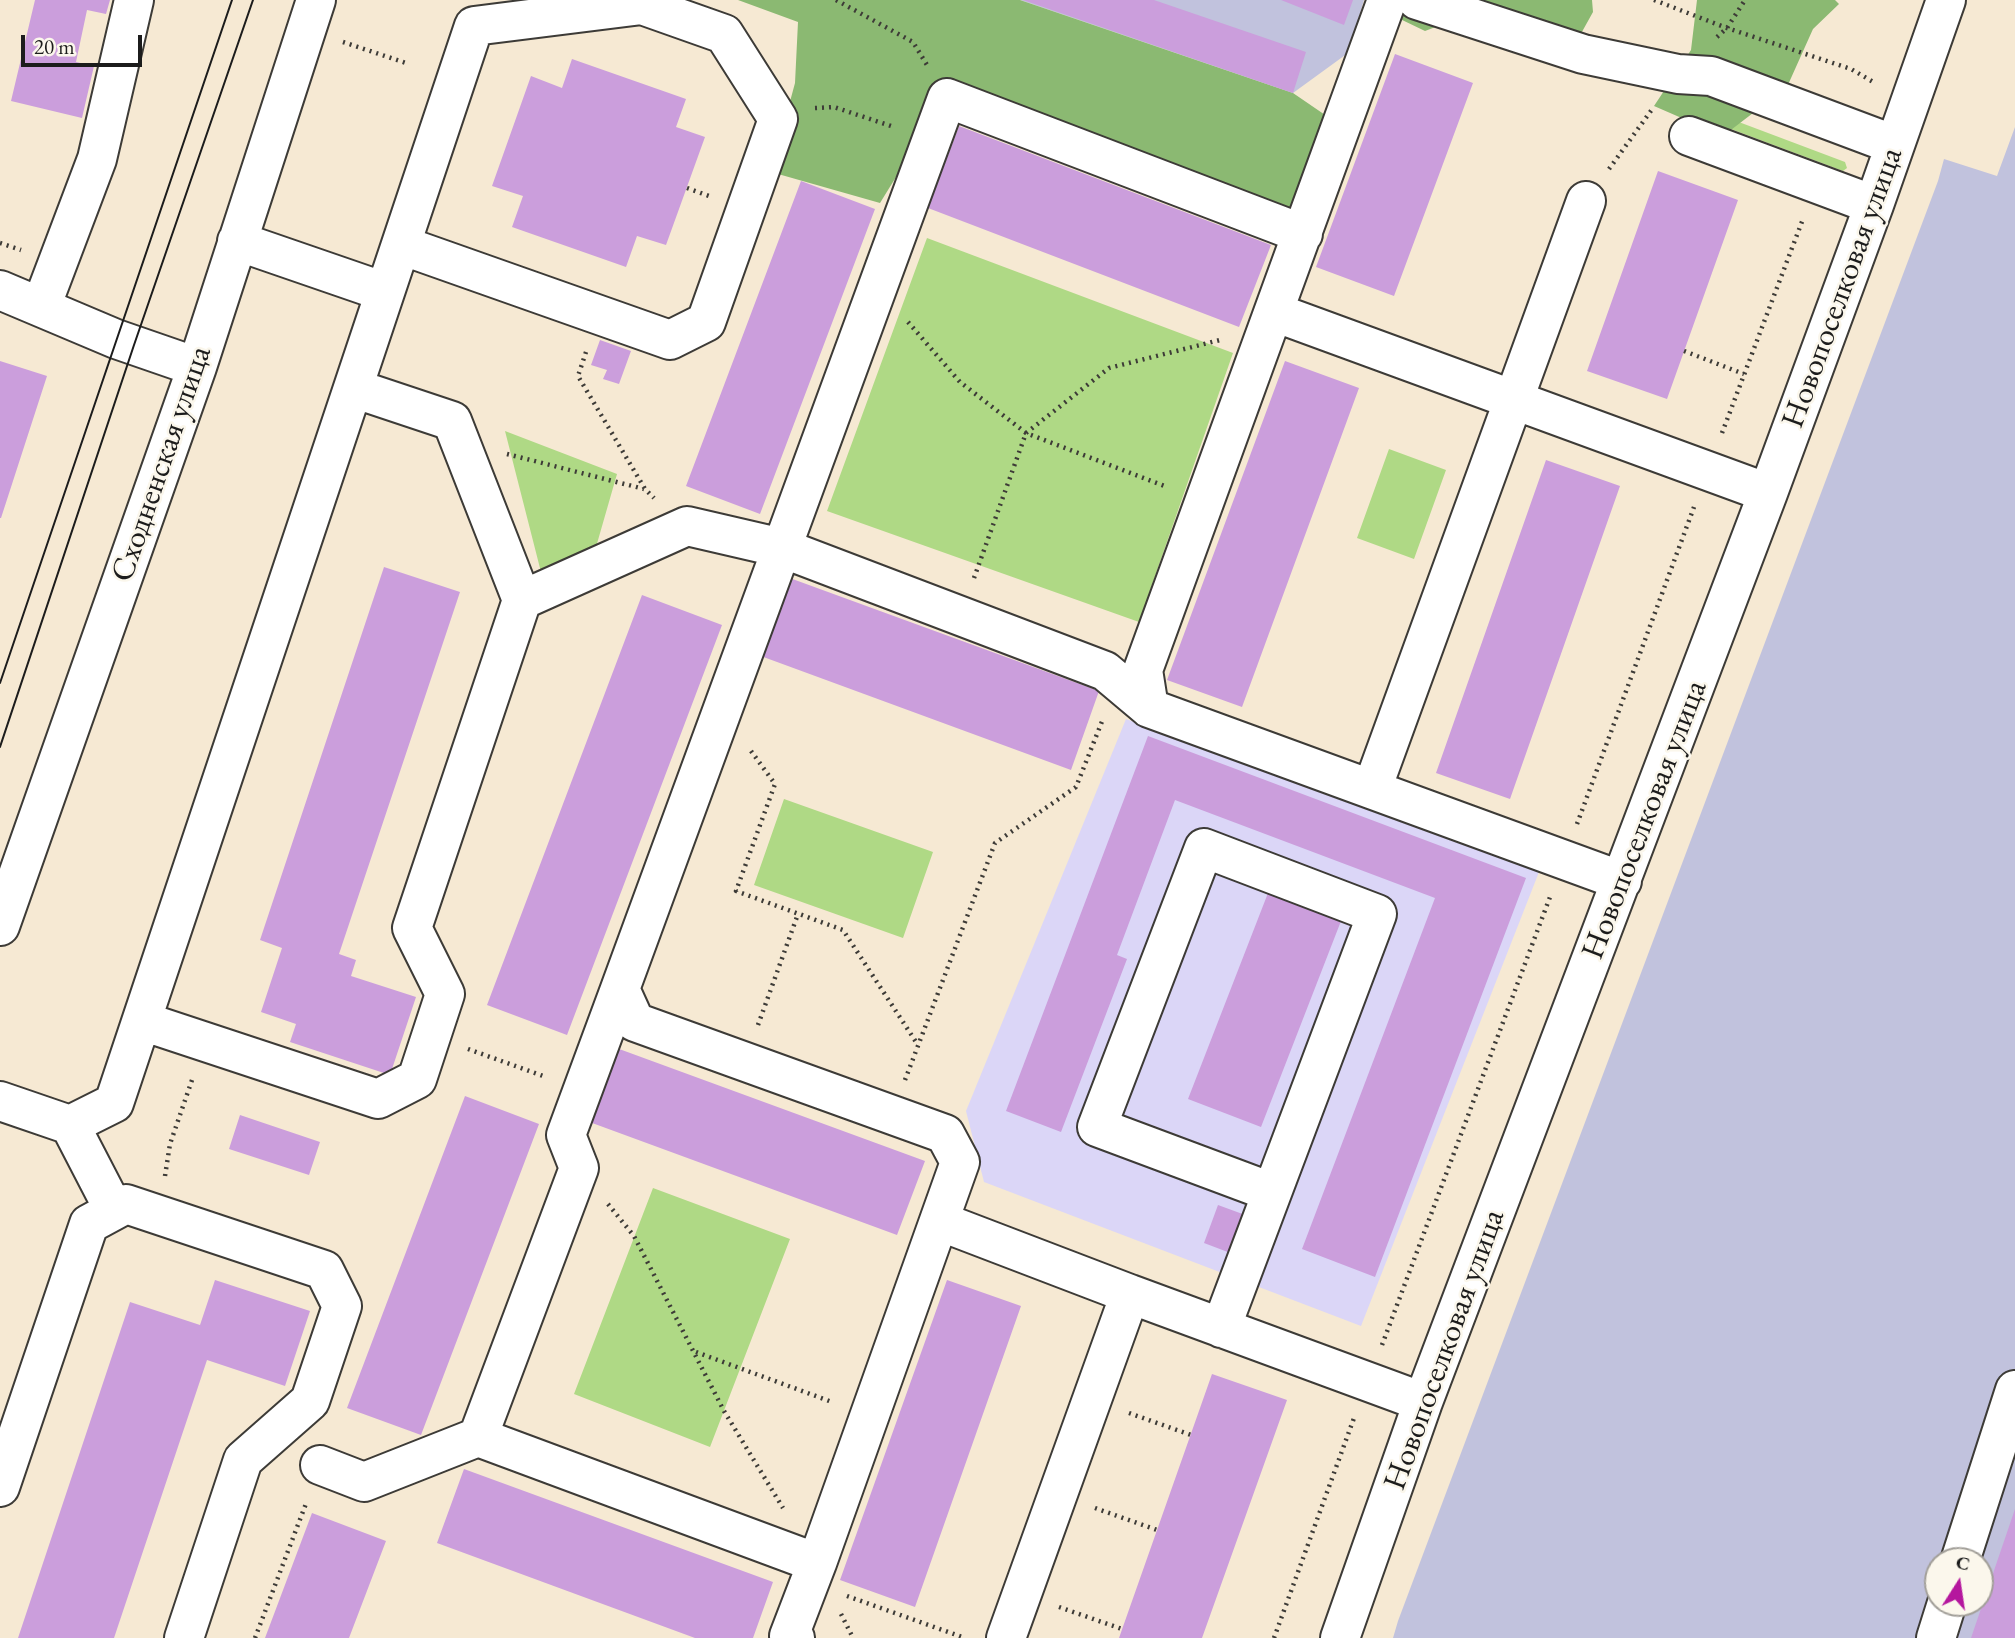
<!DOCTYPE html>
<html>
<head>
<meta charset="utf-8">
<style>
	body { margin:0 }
	#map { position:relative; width:2015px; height:1638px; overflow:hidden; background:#f6e9d3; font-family:"EB Garamond",serif }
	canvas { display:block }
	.north { position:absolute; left:1924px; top:1547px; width:70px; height:70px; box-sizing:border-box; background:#fbf7ec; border:2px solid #a29f99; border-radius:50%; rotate:12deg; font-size:19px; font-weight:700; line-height:28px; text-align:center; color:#1c1c1c }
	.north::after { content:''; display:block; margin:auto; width:24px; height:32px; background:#b5179e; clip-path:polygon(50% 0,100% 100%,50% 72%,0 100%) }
	.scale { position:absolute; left:21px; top:35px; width:121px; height:32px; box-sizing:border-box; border:4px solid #1c1c1c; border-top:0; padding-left:9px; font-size:21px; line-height:24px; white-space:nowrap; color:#1c1c1c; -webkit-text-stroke:5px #fbf7ec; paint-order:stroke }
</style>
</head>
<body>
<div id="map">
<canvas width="2015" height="1638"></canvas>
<div class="north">С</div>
<div class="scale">20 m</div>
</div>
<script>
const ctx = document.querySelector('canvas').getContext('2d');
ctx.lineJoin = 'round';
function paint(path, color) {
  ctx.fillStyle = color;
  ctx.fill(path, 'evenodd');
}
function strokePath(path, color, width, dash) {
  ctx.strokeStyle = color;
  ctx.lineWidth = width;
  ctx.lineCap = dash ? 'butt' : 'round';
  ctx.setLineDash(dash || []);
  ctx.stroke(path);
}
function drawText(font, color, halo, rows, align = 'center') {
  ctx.font = font + ' "EB Garamond",serif';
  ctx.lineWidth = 5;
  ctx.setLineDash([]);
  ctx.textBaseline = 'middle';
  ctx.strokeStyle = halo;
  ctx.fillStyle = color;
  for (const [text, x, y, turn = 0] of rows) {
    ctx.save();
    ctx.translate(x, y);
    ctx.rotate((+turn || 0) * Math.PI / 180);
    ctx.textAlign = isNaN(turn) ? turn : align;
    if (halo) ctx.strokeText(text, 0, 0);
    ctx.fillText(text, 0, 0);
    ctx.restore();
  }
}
paint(new Path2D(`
	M 1126,719 L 1539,872 L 1361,1326 L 984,1182 L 966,1111 Z`), '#dbd6f7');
paint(new Path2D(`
	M 1020,0 L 1364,0 L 1348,53 L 1293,93 Z
	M 2015,127 L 2015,1638 L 1393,1638 L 1398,1621 L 1938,181 L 1944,159 L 1997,176 ZM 1938,1561 L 1980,1561 L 1980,1603 L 1938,1603 Z`), '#c1c2dd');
paint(new Path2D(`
	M 1691,104 L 1845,162 L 1847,168 L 1843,171 L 1688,113 Z
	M 927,238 L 1233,353 L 1139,622 L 827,511 Z
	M 505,431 L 617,474 L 592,561 L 542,576 Z
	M 1389,449 L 1446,470 L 1414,559 L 1357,538 Z
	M 784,799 L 933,852 L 903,938 L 754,885 Z
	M 653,1188 L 790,1239 L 710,1447 L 574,1394 Z`), '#afd985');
paint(new Path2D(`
	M 738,0 L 1020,0 L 1293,93 L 1331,119 L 1292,219 L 952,86 L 880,203 L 771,172 L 795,83 L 798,22 Z
	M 1374,0 L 1592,0 L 1593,12 L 1578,39 L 1488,7 L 1425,31 L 1373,6 Z
	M 1697,0 L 1835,0 L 1839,4 L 1813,29 L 1787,87 L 1723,136 L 1654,106 L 1691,50 Z`), '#8bb972');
paint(new Path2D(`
	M 35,0 L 110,0 L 106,14 L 87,10 L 76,62 L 94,66 L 82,118 L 11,101 Z
	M 1023,0 L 1154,0 L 1306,52 L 1293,93 Z
	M 1281,0 L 1353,0 L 1344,25 Z
	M 1395,54 L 1473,83 L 1394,296 L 1316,267 Z
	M 572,59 L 686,99 L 676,127 L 705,137 L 666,245 L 637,236 L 626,267 L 512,227 L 523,196 L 492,186 L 531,76 L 562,88 Z
	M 959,126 L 1271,245 L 1239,327 L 928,208 Z
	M 1658,171 L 1738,200 L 1667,399 L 1587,371 Z
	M 801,181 L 875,209 L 760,514 L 686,486 Z
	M 600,340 L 631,351 L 619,384 L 603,379 L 607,370 L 591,365 Z
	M 0,361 L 47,376 L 1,518 L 0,518 Z
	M 1285,361 L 1359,388 L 1242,707 L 1167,680 Z
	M 1546,460 L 1620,486 L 1510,799 L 1436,773 Z
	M 384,567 L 460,592 L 339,954 L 356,960 L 351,976 L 416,997 L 390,1075 L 290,1042 L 296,1024 L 261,1012 L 282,948 L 260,940 Z
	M 787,577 L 1099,691 L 1071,770 L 758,655 Z
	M 642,595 L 722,625 L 567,1035 L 487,1005 Z
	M 1148,736 L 1526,878 L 1375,1277 L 1302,1249 L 1435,898 L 1175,800 L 1117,955 L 1127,959 L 1061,1132 L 1006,1111 Z
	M 1268,893 L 1341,921 L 1261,1127 L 1188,1099 Z
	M 611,1046 L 925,1161 L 897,1235 L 584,1120 Z
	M 465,1096 L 539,1124 L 421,1435 L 347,1408 Z
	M 240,1115 L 320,1142 L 309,1175 L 229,1149 Z
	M 1218,1205 L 1248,1216 L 1233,1254 L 1204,1243 Z
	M 215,1280 L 310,1311 L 285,1386 L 207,1360 L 114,1638 L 18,1638 L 130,1302 L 200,1325 Z
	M 947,1280 L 1021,1306 L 915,1607 L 840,1580 Z
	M 1212,1374 L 1287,1400 L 1202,1638 L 1119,1638 Z
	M 464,1469 L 773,1582 L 753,1638 L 695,1638 L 437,1543 Z
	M 2015,1509 L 2015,1638 L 1971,1638 Z
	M 312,1513 L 386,1541 L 349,1638 L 265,1638 Z`), '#cb9edc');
const minor = new Path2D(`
	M 1387,0 L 1143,670 L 1149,708 L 1622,881
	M 1417,0 L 1583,54 L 1678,74 L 1711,76 L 1895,145
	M 1689,136 L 1874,205
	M 237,241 L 385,292
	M 0,290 L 116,339 L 197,367
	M 41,307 L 97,159 L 134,0
	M 1274,312 L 1768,493
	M 522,600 L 687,526 L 782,548 L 1105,671 L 1149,708
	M 1372,789 L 1586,201
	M 0,926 L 197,367 L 316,0
	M 620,989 L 566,1135 L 579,1168 L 478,1437 L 817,1563 L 960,1162 L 945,1134 L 635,1022 L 620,989 L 947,98 L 1303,234
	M 142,1021 L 378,1099 L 417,1079 L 445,994 L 412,928 L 522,600 L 452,421 L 353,388
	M 0,1101 L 70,1125 L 114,1103 L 474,26 L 642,5 L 724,34 L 778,119 L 706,322 L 670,340 L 401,245
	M 70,1125 L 114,1210
	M 939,1221 L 1130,1294
	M 1221,1328 L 1377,914 L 1204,848 L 1097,1127 L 1271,1192
	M 320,1465 L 364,1482 L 478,1437
	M 0,1487 L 89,1224 L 126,1204 L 324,1270 L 342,1306 L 310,1401 L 243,1460 L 184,1638
	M 1960,1561 L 2015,1390
	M 795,1638 L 789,1636 L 817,1563
	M 1006,1638 L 1130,1294 L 1423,1402
	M 1340,1638 L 1423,1402 L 1768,493 L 1874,205 L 1946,0
	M 1936,1638 L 1947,1603`);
strokePath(minor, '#3d3b37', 42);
strokePath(new Path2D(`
	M 836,0 L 913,42 L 927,65
	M 1654,0 L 1727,28 L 1851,69 L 1875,83
	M 1717,37 L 1727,28 L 1745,0
	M 343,42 L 406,63
	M 815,108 L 834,107 L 894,127
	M 1609,169 L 1653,108
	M 687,188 L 709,196
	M 0,243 L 21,250
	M 908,322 L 960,382 L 1026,433 L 1167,487
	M 1684,351 L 1744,374
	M 586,352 L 578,376 L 645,489 L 654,498
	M 1722,433 L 1803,219
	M 507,454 L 644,489
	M 974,578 L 1026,433 L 1109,368 L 1220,340
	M 751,751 L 775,784 L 736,891 L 843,930 L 918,1045
	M 1577,824 L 1694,507
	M 758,1025 L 798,914
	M 468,1049 L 546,1077
	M 905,1080 L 995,843 L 1076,787 L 1103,719
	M 165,1176 L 170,1144 L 192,1080
	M 608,1204 L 634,1236 L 724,1411 L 783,1508
	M 1382,1345 L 1550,897
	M 696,1352 L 832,1402
	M 1129,1413 L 1191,1435
	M 1095,1508 L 1157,1530
	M 847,1596 L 965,1638
	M 1059,1607 L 1122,1629
	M 841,1614 L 853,1638
	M 255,1638 L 307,1501
	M 1274,1638 L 1354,1418`), '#3d3b37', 4.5, [2, 5]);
strokePath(minor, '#fff', 38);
strokePath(new Path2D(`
	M 0,683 L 232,0
	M 0,747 L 134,345 L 253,0`), '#1c1c1c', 2);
drawText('32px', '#1c1c1c', '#fbf7ec', [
	["Новопоселковая улица",1843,288,-70],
	["Сходненская улица",162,464,-71],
	["Новопоселковая улица",1645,820,-69],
	["Новопоселковая улица",1445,1350,-70]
]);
</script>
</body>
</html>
